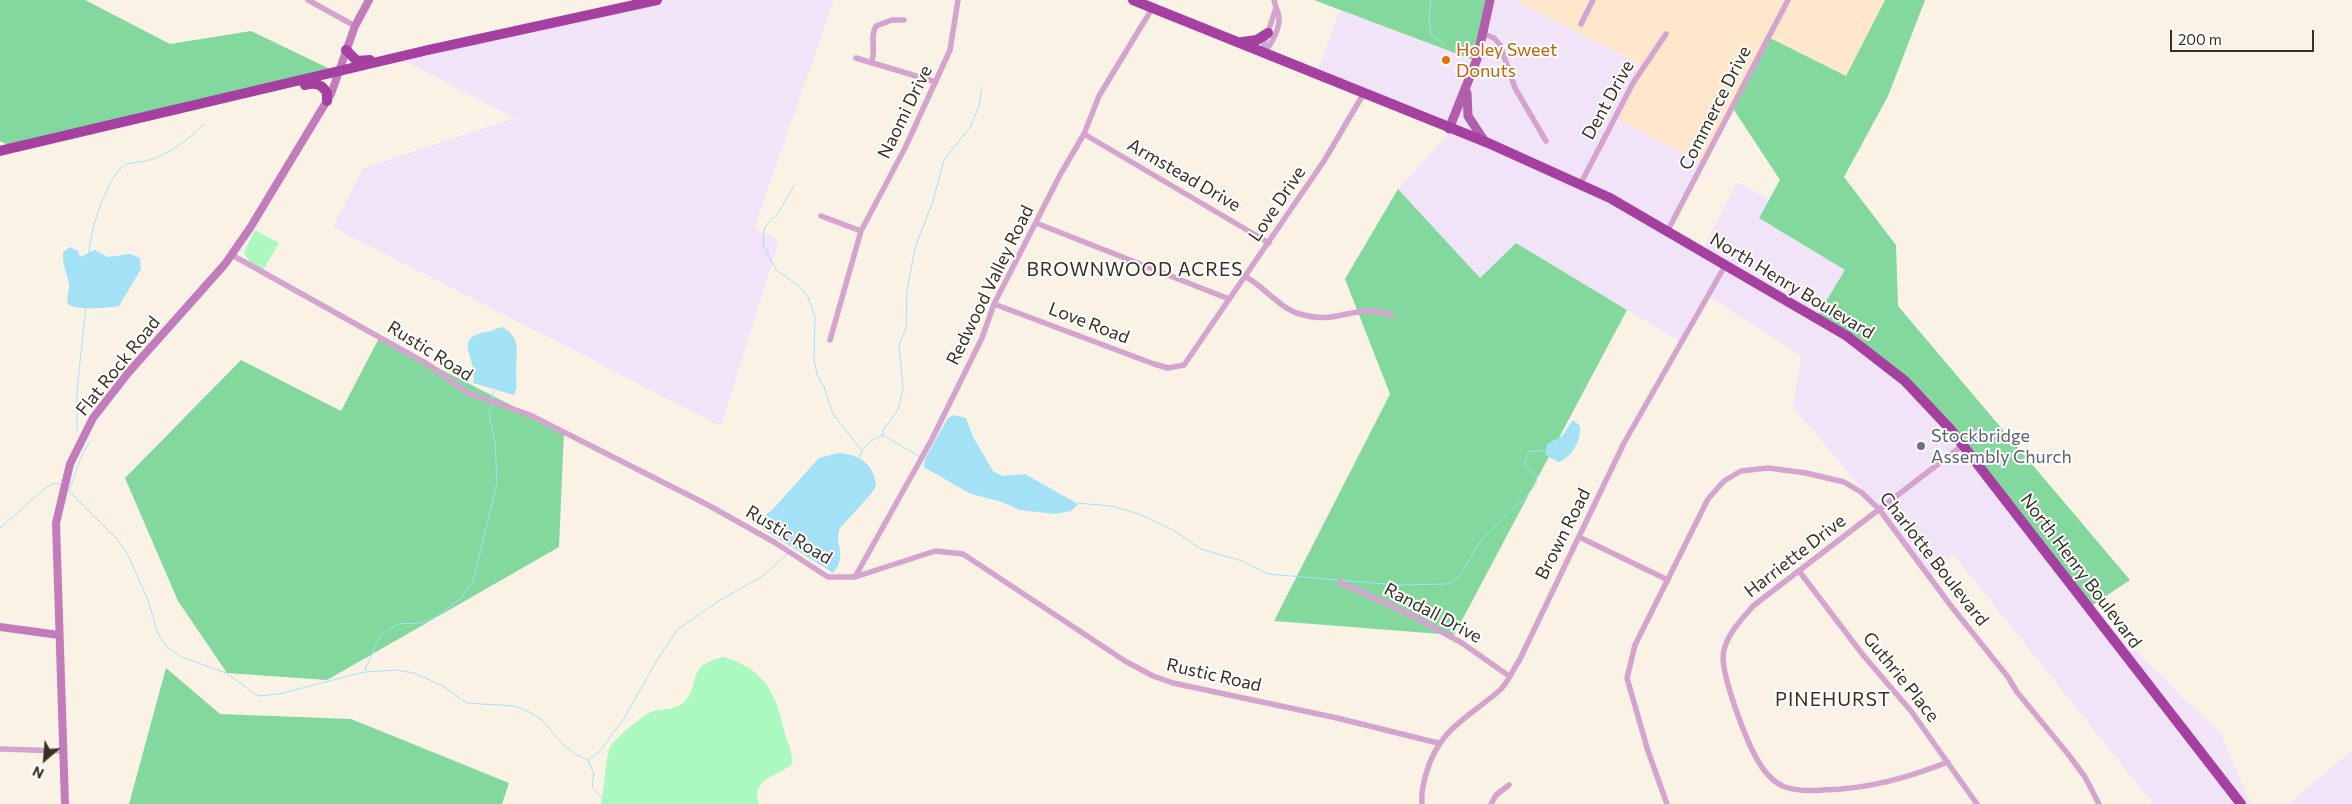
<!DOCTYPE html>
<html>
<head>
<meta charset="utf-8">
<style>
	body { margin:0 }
	#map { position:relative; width:2352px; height:804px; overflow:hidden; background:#fbf2e6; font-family:Commissioner,sans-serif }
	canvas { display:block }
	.north { position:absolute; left:20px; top:734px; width:50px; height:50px; -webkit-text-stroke:4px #fff; paint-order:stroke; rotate:207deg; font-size:14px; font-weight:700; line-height:20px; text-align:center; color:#393024 }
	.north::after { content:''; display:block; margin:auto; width:18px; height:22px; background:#393024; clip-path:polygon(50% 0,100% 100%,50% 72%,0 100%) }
	.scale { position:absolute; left:2170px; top:30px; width:144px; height:22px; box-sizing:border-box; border:2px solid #393024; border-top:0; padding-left:6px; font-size:15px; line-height:18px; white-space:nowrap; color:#393024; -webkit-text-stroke:4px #fff; paint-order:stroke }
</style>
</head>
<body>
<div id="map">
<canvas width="2352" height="804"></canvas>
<div class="north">N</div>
<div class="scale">200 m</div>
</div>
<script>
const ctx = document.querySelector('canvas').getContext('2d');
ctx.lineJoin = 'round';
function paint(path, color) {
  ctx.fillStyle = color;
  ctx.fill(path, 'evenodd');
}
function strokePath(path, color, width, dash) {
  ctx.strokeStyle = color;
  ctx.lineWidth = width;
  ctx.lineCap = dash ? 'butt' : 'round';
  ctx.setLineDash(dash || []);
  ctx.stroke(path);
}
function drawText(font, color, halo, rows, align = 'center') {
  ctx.font = font + ' Commissioner,sans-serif';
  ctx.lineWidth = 4;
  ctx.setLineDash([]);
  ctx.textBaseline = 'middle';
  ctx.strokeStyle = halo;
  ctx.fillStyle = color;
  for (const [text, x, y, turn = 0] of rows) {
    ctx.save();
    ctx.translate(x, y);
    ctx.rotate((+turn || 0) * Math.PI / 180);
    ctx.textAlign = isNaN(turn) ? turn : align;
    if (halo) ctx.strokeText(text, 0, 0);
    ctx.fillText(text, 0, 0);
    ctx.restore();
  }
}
paint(new Path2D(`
	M 655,0 L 834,0 L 754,228 L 779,241 L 721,426 L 333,227 L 363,168 L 515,118 L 403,61 Z
	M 1489,0 L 1515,0 L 1640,64 L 1701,163 L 1669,230 L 1704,248 L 1737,182 L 1769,200 L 1759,218 L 1845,270 L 1918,395 L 2091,606 L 2221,734 L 2251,804 L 2153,804 L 1953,554 L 1931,578 L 1881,512 L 1793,407 L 1801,356 L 1709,296 L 1684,344 L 1516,243 L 1480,278 L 1398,189 L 1452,130 L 1316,75 L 1340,10 L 1475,61 Z
	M 2352,750 L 2352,804 L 2288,804 L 2334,765 Z`), '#f1e4f8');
paint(new Path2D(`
	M 1515,0 L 1885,0 L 1846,77 L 1770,38 L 1701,163 L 1614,116 L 1640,64 Z`), '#fee7ca');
paint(new Path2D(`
	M 255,230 L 279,243 L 263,270 L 250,262 L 244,253 Z
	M 724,657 C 763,668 776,693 784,730 C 787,742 793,751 792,764 C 779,776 749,779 759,804 L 601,804 C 604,793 606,754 610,747 C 614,739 642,716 651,712 C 662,708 673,711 683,703 C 702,686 684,665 724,657 Z`), '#abf8c1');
paint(new Path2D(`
	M 0,0 L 85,0 L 170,44 L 251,31 L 330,69 L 11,147 L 0,141 Z
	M 1314,0 L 1489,0 L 1476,61 Z
	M 1885,0 L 1925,0 L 1888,96 L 1844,177 L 1896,245 L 1898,306 L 2130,580 L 2091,606 L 1918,395 L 1816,318 L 1845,270 L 1759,218 L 1780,180 L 1732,107 L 1770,38 L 1846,76 Z
	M 1398,189 L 1480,278 L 1516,243 L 1627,310 L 1454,635 L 1274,621 L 1390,394 L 1345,279 Z
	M 379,338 L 564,432 L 559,547 L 327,680 L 227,673 L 178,601 L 125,478 L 241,360 L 341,411 Z
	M 166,668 L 220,714 L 351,719 L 509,783 L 502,804 L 129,804 Z`), '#83d89e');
paint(new Path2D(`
	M 70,247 L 78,251 L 80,257 L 95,250 L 108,257 L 130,254 L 140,258 L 141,269 L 119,306 C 108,308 77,311 68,304 C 66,297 70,290 69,284 C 67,273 62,264 63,252 Z
	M 502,327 C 522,337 516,354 516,372 C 516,380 518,387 514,395 L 473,383 C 479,358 450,338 487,332 C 493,331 496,328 502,327 Z
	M 954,415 L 966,418 L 973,437 L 993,471 L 1003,476 L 1025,474 L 1078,504 L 1071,511 L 1055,514 L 1020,510 L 1002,502 L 971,494 L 927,469 L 924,467 L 925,459 L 948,418 Z
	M 1573,420 L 1580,426 C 1581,441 1572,457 1559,462 L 1545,455 L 1547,444 L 1562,436 Z
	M 838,453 C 858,454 874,463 876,486 L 871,494 L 840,528 C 833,544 849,554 833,573 L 755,524 L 774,508 L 819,458 Z`), '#a2e1f6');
strokePath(new Path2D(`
	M 1431,0 L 1429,19 L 1431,34 L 1445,45
	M 795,185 L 777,214 L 767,224 L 764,230 L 763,244 L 776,270 L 799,286 L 808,297 L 815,317 L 814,360 L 817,374 L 824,387 L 833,414 L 861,450
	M 89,253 C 89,234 108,171 127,164 C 133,162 140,162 146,161 C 171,154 186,141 204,124
	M 492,399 L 494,390
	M 77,430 L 77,390 L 86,307
	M 883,435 L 883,430 L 898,410 L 903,389 L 899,346 L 906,327 L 907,291 L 915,248 L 933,201 L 944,160 L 971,126 L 979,106 L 982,87
	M 860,457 C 862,446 873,439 883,435 L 920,457
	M 68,490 L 118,540 L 127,553 L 148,600 L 158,634 L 166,646 L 182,657 L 226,673 L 258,696 L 279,694 L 364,672 L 396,670 L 414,673 L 441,685 L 467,703 L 514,706 L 528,711 L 543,721 L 563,745 L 577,755 L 588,760 L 594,774 L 592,787 L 608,804
	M 69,490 C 76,474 79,456 90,442
	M 1077,503 L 1111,506 L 1139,514 L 1171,529 L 1201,549 L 1242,561 L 1268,574 L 1397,585 L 1447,584 L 1459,577 L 1481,540 L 1523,500 L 1536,484 L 1537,477 L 1524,464 L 1529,451 L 1545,451
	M 0,528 L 44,489 L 55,483 L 61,485
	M 365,670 L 379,638 L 383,633 L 398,624 L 421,623 L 438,616 L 461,598 L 473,582 L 497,483 L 495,443 L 489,415 L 492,403
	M 589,759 L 599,752 L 623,720 L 657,660 L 677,630 L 717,602 L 764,575 L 788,553`), '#a2e1f6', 1);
strokePath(new Path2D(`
	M 308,0 L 355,26
	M 1581,24 L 1593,0
	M 1484,34 L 1494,38 L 1500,45 L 1515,88 L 1546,141
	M 1264,52 C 1272,44 1280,28 1279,17 C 1278,11 1275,5 1274,0
	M 1264,52 L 1264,44 L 1276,8
	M 856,58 L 936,82
	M 871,63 C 877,50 869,38 876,26 L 892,20 L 904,20
	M 1084,134 L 1269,243
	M 1581,183 L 1633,83 L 1666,34
	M 821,216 L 861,231
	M 1036,223 L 1229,299
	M 1668,230 L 1788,0
	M 232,255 L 429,365 L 468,393 L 530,415 L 708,505 L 774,542 L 828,577 L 855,577 L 935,551 L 963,554 L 1125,661 L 1153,676 L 1173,683 L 1337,718 L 1438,743
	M 1246,277 C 1265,287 1279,308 1300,314 C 1330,323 1342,312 1369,311 C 1376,311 1384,313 1391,315
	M 994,304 L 1154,364 L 1168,368 L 1184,365 L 1324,161 L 1364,93
	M 830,340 L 861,231 L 905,148 L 950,50 L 958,0
	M 1579,537 L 1668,580
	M 1799,571 L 1863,655 L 1911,711 L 1977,804
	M 855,577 L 931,441 L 982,338 L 994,304 L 1060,175 L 1084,134 L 1099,96 L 1153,7
	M 1339,582 L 1411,615 L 1462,643 L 1509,676
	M 0,749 L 63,751
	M 1948,762 C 1907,778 1868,789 1823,790 C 1811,791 1797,791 1785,787 C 1774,783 1764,771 1758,761 C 1747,742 1718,670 1724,650 C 1728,633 1742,619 1753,606 L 1963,445
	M 1422,804 C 1421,794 1423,784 1426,774 C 1439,728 1467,719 1500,690 C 1508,683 1513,669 1519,661 L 1624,443 L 1726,264
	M 1491,804 L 1496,795 L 1509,785
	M 1667,804 L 1648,751 L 1627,678 L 1635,645 L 1708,499 L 1724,481 L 1741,471 L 1768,468 L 1806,473 L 1844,482 L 1861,492 L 1879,509 L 1951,606 L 2008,677 L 2017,692 L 2068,754 L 2085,777 L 2099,804`), '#d4a4ce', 5.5);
strokePath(new Path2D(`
	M 0,627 L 59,635
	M 65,804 L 56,523 L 70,464 L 93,418 L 128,373 L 225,264 L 250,228 L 331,94 L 355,26 L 369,0`), '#c27cbb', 8);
strokePath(new Path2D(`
	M 1467,93 L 1468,116 L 1485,142
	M 1449,129 L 1477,59 L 1490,0`), '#b35dad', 9);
strokePath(new Path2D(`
	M 1133,0 L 1486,142 L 1610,198 L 1847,336 L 1905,381 L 1951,430 L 2241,804
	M 1242,42 L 1257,40 L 1268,33
	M 346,50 L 357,61 L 370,60
	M 305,85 C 315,82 322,84 327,93 L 327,101
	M 0,151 L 428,50 L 657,0`), '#a640a0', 10);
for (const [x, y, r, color] of [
	[1446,60,5,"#e8710a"],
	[1921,446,5,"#6b7280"]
]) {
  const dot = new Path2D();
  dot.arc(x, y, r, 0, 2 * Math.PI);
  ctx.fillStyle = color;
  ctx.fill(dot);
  strokePath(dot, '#fff', 2);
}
drawText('18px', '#c56008', '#fff', [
	["Holey Sweet",1456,50],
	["Donuts",1456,71]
], 'left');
drawText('18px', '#393024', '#fff', [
	["Dent Drive",1608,100,-61],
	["Commerce Drive",1715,108,-63],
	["Naomi Drive",905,112,-64],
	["Armstead Drive",1184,175,30],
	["Love Drive",1277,204,-56],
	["Redwood Valley Road",990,285,-64],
	["North Henry Boulevard",1792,286,31],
	["Love Road",1089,323,21],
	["Rustic Road",430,351,32],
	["Flat Rock Road",118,366,-51],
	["Brown Road",1563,534,-63],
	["Rustic Road",789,535,31],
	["Harriette Drive",1795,556,-38],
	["Charlotte Boulevard",1934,559,52],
	["North Henry Boulevard",2081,571,53],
	["Randall Drive",1433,613,28],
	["Rustic Road",1214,675,13],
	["Guthrie Place",1901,677,51]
]);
drawText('18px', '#5b616d', '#fff', [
	["Stockbridge",1931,436],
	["Assembly Church",1931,457]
], 'left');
ctx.letterSpacing = '1px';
drawText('19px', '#393024', '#fff', [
	["BROWNWOOD ACRES",1135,270],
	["PINEHURST",1833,700]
]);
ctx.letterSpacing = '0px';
</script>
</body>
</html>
